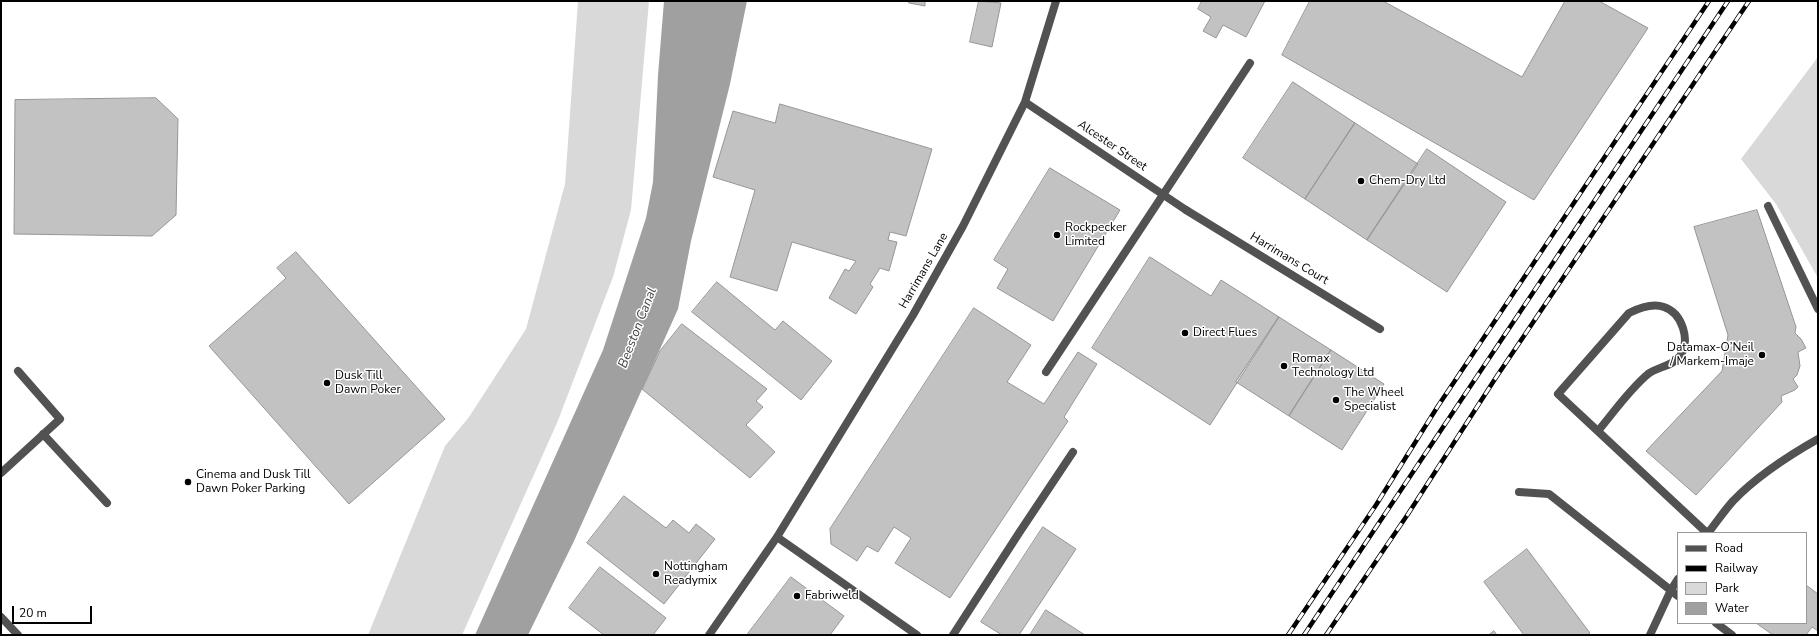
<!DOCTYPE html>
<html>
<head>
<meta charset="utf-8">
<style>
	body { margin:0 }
	#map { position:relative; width:1819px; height:636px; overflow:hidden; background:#fff; font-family:"Nunito Sans",sans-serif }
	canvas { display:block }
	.frame { position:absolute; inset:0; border:2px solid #000; pointer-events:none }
	.legend { position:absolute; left:1677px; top:532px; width:130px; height:92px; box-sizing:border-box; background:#fff; border:1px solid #999; margin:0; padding:5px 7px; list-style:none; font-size:12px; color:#000 }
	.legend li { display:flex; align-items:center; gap:8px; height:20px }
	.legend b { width:20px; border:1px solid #999 }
	.scale { position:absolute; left:12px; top:606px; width:80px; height:18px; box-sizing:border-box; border:2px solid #000; border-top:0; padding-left:5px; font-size:12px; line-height:14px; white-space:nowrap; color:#000; -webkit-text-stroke:3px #fff; paint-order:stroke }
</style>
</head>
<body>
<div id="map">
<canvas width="1819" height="636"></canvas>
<div class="frame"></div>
<ul class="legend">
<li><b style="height:5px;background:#525252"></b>Road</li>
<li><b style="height:5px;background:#000"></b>Railway</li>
<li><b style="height:11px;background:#d9d9d9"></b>Park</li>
<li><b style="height:11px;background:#a0a0a0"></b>Water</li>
</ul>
<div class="scale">20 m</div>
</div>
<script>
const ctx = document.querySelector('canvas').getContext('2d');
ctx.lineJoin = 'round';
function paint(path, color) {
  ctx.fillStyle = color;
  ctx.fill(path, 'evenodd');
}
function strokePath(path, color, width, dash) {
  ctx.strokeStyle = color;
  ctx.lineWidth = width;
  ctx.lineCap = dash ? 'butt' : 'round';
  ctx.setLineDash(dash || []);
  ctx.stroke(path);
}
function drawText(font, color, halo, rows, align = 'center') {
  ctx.font = font + ' "Nunito Sans",sans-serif';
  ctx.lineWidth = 3;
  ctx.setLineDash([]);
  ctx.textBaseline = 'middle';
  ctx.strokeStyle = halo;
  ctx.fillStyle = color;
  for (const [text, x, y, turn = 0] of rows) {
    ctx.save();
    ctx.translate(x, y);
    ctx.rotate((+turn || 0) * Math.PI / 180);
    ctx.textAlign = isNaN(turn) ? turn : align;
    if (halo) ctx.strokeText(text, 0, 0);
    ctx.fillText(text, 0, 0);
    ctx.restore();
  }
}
paint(new Path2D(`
	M 578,1 L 649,1 L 631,210 L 613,277 L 557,423 L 462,635 L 368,635 L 445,446 L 469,417 L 526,329 L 565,184 Z
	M 1818,57 L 1818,278 L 1776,204 L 1741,159 Z`), '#d9d9d9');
paint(new Path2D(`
	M 664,1 L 747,1 L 730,84 L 691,241 L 678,309 L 574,541 L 528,635 L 475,635 L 603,350 L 646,218 L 653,182 L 658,75 Z`), '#a0a0a0');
const building = new Path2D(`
	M 909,1 L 925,1 L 925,6 L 909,3 Z
	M 979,1 L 1001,3 L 992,47 L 970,42 Z
	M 1202,1 L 1265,1 L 1246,37 L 1223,25 L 1216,38 L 1203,31 L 1211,17 L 1198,9 Z
	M 1310,1 L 1383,1 L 1522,77 L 1565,1 L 1599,1 L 1648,28 L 1534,200 L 1282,55 Z
	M 1293,82 L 1355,123 L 1305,199 L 1243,158 Z
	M 156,98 L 178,119 L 176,215 L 152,236 L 14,234 L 15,100 Z
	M 780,104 L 932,149 L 906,236 L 890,232 L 888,240 L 897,242 L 889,271 L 880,268 L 870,284 L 873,287 L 856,314 L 829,298 L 845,269 L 849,271 L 856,261 L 792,242 L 777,291 L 730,277 L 755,190 L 713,177 L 733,111 L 775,123 Z
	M 1355,123 L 1418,164 L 1367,240 L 1305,199 Z
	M 1427,149 L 1506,202 L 1447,292 L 1367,240 Z
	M 1050,168 L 1120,210 L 1053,321 L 997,288 L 1008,269 L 994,260 Z
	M 1757,210 L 1796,327 L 1795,333 L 1801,339 L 1806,348 L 1798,352 L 1800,366 L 1797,375 L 1793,379 L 1798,387 L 1795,390 L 1781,396 L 1782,402 L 1696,495 L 1646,451 L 1722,371 L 1728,335 L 1694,227 Z
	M 296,252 L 445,419 L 349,504 L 209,346 L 286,278 L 277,268 Z
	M 1150,257 L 1211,296 L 1221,280 L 1279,317 L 1210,425 L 1092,348 Z
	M 717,282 L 775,330 L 783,321 L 832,361 L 801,400 L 692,312 Z
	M 974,308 L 1031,345 L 1007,382 L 1044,404 L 1078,352 L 1097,364 L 1064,417 L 1068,421 L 950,598 L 895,563 L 911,538 L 894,527 L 878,552 L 867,546 L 857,561 L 831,544 L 830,529 Z
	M 1279,317 L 1331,350 L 1289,416 L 1236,382 Z
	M 682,324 L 767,389 L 756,401 L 763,407 L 746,425 L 775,452 L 750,478 L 642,389 L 660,351 Z
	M 1331,350 L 1384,384 L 1342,450 L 1289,416 Z
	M 624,496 L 666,528 L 673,520 L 689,533 L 696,524 L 715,539 L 664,604 L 587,543 Z
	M 1043,527 L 1076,549 L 1019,635 L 1002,635 L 981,622 Z
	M 1527,549 L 1590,633 L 1587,635 L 1524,635 L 1484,582 Z
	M 600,567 L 666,618 L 653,635 L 604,635 L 569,608 Z
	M 791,577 L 844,616 L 830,635 L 747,635 Z
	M 1806,585 L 1818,594 L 1818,631 L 1812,627 L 1806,635 L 1773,635 L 1756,623 L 1806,623 Z
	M 1046,610 L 1085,635 L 1030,635 Z
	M 1494,631 L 1497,635 L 1489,635 Z`);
paint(building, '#c2c2c2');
strokePath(building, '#969696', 1);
strokePath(new Path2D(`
	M 1768,206 L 1818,309
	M 1186,210 L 1380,329
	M 1046,372 L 1250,63
	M 1598,431 C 1614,412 1629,390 1648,374 C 1657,367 1673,366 1680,356 C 1691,340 1682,313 1664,307 C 1653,303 1639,308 1629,313 L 1558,394 L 1707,533
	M 1519,492 L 1549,494 L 1678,596
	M 1716,623 L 1732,635
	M 953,635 L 1019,533 L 1073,452`), '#525252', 8);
strokePath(new Path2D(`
	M 1025,102 L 1186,210
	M 43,434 L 107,503
	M 1,473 L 60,419 L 18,371
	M 1708,533 C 1716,523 1724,511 1733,501 C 1757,476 1788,456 1818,439
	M 777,537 L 917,635
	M 1,617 L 18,635
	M 709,635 L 777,537 L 913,315 L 963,226 L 1025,102 L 1056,1
	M 1650,635 L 1671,590 L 1678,579`), '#525252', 8);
const rail = new Path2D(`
	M 1288,635 L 1376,505 L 1438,406 L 1709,1
	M 1304,635 L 1728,1
	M 1326,635 L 1408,514 L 1495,379 L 1749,1`);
strokePath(rail, '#000', 4.5);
strokePath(rail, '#fff', 3, [9]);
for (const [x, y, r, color] of [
	[1361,181,4,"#000"],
	[1057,235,4,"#000"],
	[1185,333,4,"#000"],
	[1762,355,4,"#000"],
	[1284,366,4,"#000"],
	[327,383,4,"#000"],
	[1336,400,4,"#000"],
	[188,482,4,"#000"],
	[656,574,4,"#000"],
	[797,596,4,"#000"]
]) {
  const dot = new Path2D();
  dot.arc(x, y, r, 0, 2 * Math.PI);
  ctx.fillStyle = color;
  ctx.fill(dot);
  strokePath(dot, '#fff', 1.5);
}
drawText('12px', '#000', '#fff', [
	["Alcester Street",1112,146,34],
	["Harrimans Court",1289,259,31],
	["Harrimans Lane",924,271,-60]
]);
drawText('12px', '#000', '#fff', [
	["Chem-Dry Ltd",1369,181],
	["Rockpecker",1065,228],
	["Limited",1065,242],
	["Direct Flues",1193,333],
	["Datamax-O’Neil",1754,348,"right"],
	["/ Markem-Imaje",1754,362,"right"],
	["Romax",1292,359],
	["Technology Ltd",1292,373],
	["Dusk Till",335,376],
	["Dawn Poker",335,390],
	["The Wheel",1344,393],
	["Specialist",1344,407],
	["Cinema and Dusk Till",196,475],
	["Dawn Poker Parking",196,489],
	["Nottingham",664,567],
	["Readymix",664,581],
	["Fabriweld",805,596]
], 'left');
drawText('italic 13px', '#414141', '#fff', [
	["Beeston Canal",638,328,-69]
]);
</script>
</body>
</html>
